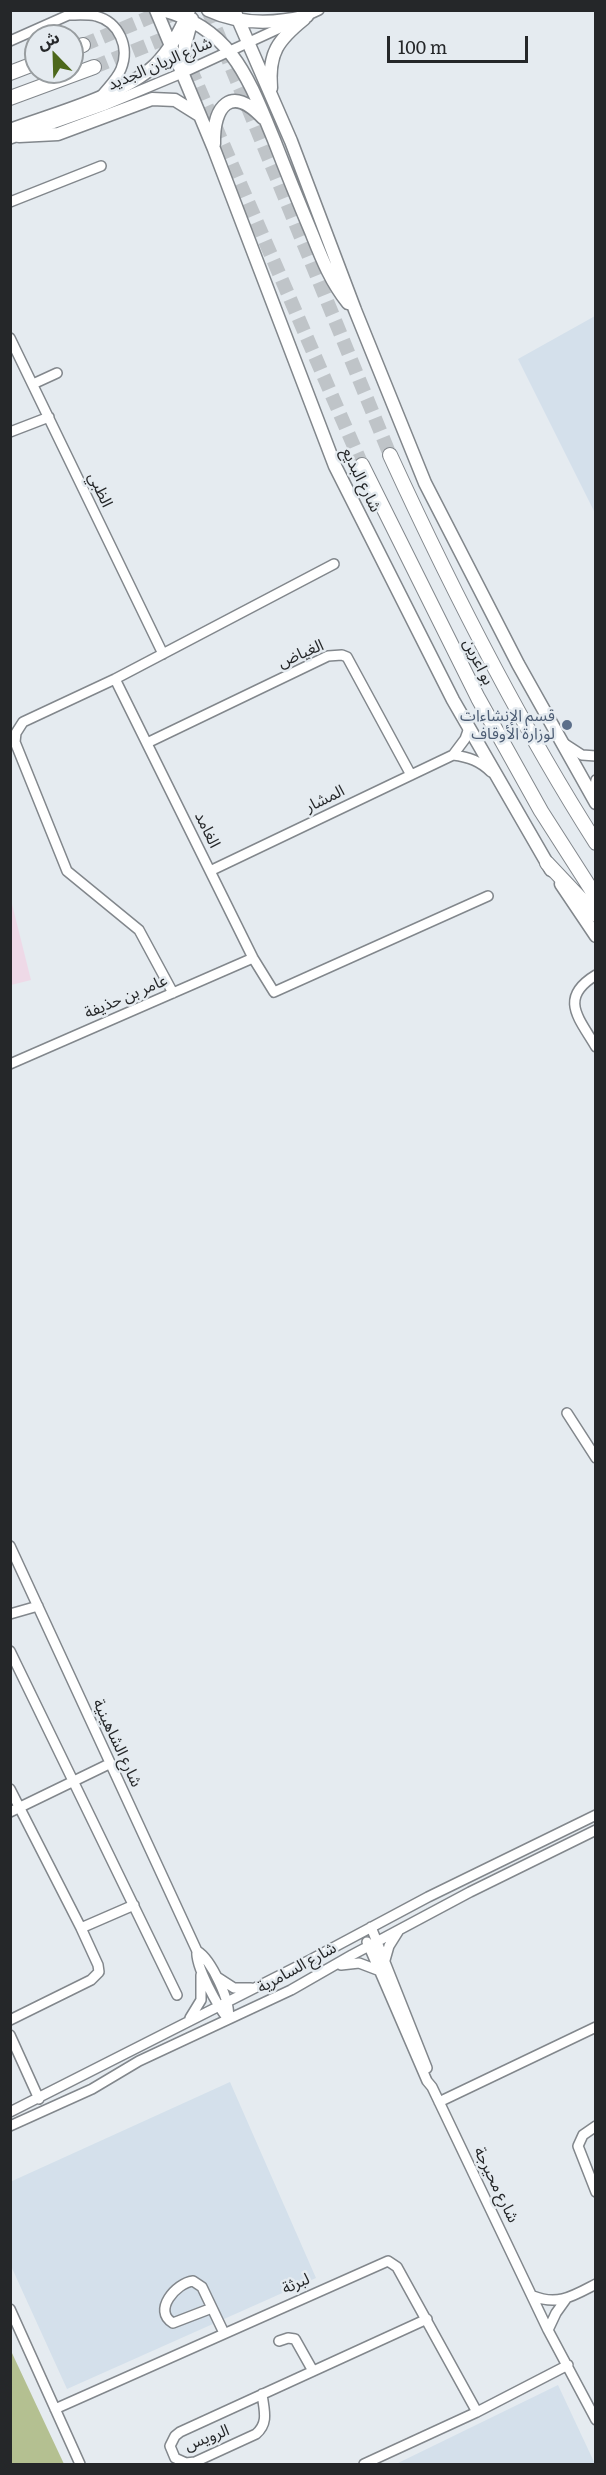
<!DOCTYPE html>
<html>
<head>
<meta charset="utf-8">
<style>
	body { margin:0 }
	#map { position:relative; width:606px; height:2475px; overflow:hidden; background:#e5ebf0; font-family:Literata,"Noto Sans Arabic",serif }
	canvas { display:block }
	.frame { position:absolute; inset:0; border:12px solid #252729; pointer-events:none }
	.north { position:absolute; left:24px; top:24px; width:60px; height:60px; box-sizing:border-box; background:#e5ebf0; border:2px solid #989da0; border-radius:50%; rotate:337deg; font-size:16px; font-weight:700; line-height:24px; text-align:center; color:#252729 }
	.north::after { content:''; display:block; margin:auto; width:21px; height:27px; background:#4d681b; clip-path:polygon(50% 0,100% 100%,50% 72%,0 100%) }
	.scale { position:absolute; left:387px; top:36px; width:141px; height:27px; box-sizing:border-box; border:3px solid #252729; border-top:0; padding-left:8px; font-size:18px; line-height:21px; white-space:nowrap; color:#252729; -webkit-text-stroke:4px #e5ebf0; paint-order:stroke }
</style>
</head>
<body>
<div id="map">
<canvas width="606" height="2475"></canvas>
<div class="frame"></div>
<div class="north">ش</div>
<div class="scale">100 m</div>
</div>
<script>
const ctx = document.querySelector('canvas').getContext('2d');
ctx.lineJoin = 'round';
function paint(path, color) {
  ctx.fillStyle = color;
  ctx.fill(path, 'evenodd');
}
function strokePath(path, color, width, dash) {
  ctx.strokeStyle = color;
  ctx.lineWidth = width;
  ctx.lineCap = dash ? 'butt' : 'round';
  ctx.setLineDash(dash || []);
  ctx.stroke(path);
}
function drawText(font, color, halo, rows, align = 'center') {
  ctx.font = font + ' Literata,"Noto Sans Arabic",serif';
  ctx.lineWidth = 5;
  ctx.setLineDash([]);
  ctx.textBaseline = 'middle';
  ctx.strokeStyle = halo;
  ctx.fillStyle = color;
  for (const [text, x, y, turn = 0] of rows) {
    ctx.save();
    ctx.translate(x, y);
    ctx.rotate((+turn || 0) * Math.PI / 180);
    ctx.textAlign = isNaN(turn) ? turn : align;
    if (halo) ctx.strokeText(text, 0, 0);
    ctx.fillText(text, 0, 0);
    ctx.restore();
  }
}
paint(new Path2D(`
	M 595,316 L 595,513 L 518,359 Z
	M 230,2082 L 316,2278 L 67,2389 L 11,2266 L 10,2182 Z
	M 558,2385 L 595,2464 L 396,2464 Z`), '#d4e0eb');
paint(new Path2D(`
	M 10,896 L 31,980 L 11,985 L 10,985 Z`), '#eed9e7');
paint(new Path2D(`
	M 10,2351 L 11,2351 L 64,2464 L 11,2464 Z`), '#b4c091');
strokePath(new Path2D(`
	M 165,10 L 362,465
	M 208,10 L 390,455
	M 83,45 L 167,10
	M 94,67 L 178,33`), '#bfc4c8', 14, [14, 7]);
const minor = new Path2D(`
	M 68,15 C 77,15 87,14 96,16 C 119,22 130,47 121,69 C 117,79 108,87 101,96
	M 10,41 L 73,13
	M 10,139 L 103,106 L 182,73 L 319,10
	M 10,202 L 101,166
	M 10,338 L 163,654
	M 33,384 L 57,373
	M 10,432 L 49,417
	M 115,679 L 253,958 L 274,992 L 488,896
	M 562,742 L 582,755 L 596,756
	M 147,743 L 328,656 L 342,655 L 347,657 L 411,775
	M 453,755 C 469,757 480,761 491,772
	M 593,797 L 596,780
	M 210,871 L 453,755 L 465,739 L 469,728
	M 596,975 C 558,998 579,1018 596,1047
	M 173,993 L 139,930 L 67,871 L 15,742 L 16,733 L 23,722 L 115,679 L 334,564
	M 10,1064 L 253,958
	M 567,1413 L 596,1458
	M 10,1546 L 197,1951 C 195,1966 218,2007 228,2019
	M 10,1614 L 38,1606
	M 10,1651 L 177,1995
	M 10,1789 L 81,1928 L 98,1965 L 99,1972 L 91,1980 L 10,2020
	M 10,1812 L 109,1764
	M 371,1927 L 427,2068
	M 81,1928 L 134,1905
	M 367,1942 L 427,2081 L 432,2087 L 548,2330 L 596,2420
	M 197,1951 C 211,1959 232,2003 228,2019
	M 385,1960 L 389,1946 L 399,1930
	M 341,1965 L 359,1963 L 380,1971
	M 217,1977 L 234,1988 L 251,1988
	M 190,2018 L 201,2000 L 201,1975
	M 10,2035 L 39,2099
	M 439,2102 L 596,2027
	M 10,2112 L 310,1960 L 428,1897 L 596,1815
	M 10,2126 L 92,2089 L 139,2061 L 291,1990 L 352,1955 L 470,1892 L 596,1830
	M 596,2126 L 583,2135 L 578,2146 L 596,2192
	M 533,2296 C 558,2306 573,2296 596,2284
	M 212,2308 L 173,2323 C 152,2311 176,2283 193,2281 L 202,2287 L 224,2333
	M 10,2309 L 80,2464
	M 548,2330 L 556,2313 L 566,2299
	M 279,2341 L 288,2338 L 295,2339 L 313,2371
	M 262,2394 C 264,2410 269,2423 256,2434 L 195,2462 L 186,2463 L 175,2458 L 170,2446 L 175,2436 L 180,2432 L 427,2319
	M 55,2409 L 388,2261 L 397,2267 L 477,2412
	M 364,2464 L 477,2412 L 568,2365`);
const major = new Path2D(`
	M 156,10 L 214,149 L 335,466 L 453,700 L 551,870
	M 162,10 C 232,28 249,80 274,140 C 286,171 299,203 312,234 C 322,259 331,282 348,303
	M 208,10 C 240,25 274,24 307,16
	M 234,10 L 291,141 L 355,310 L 425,483 L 518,664 L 596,803
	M 183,69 L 185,45 L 192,19
	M 271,88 C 268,53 278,40 304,19
	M 10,130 C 53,114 122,96 155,65 C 170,50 181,30 189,10
	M 19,136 L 58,134 L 152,99 L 175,100 L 199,115
	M 214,144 C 213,106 231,84 263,118
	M 561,884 L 596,936`);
const highway = new Path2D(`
	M 72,49 L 83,45
	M 10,73 L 36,63
	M 10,98 L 94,67
	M 390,455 C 451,588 517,719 596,843
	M 362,465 L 478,698 L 541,811 L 596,897
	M 547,863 L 596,915`);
strokePath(minor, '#82878c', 12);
strokePath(major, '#82878c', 15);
strokePath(highway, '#82878c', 16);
strokePath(minor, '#fff', 9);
strokePath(major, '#fff', 12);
strokePath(highway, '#fff', 14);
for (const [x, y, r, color] of [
	[567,725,6,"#5c6f8a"]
]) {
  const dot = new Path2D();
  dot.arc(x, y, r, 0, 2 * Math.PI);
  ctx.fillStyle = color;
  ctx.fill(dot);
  strokePath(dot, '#e5ebf0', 2);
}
drawText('16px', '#252729', '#e5ebf0', [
	["شارع الريان الجديد",160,64,-23],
	["شارع البديع",361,480,64],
	["الظبي",100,490,65],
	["الغياض",301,654,-23],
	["بو اعرين",478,662,64],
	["المشار",325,799,-26],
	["الغامد",207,830,64],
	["عامر بن حذيفة",126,997,-23],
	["شارع الشاهينية",117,1743,65],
	["شارع السامرية",297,1968,-29],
	["شارع محيرجة",496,2185,64],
	["لبرثة",296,2284,-24],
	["الرويس",207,2438,-21]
]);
drawText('16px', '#4e5e75', '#e5ebf0', [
	["قسم الإنشاءات",555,716],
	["لوزارة الأوقاف",555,734]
], 'right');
</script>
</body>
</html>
